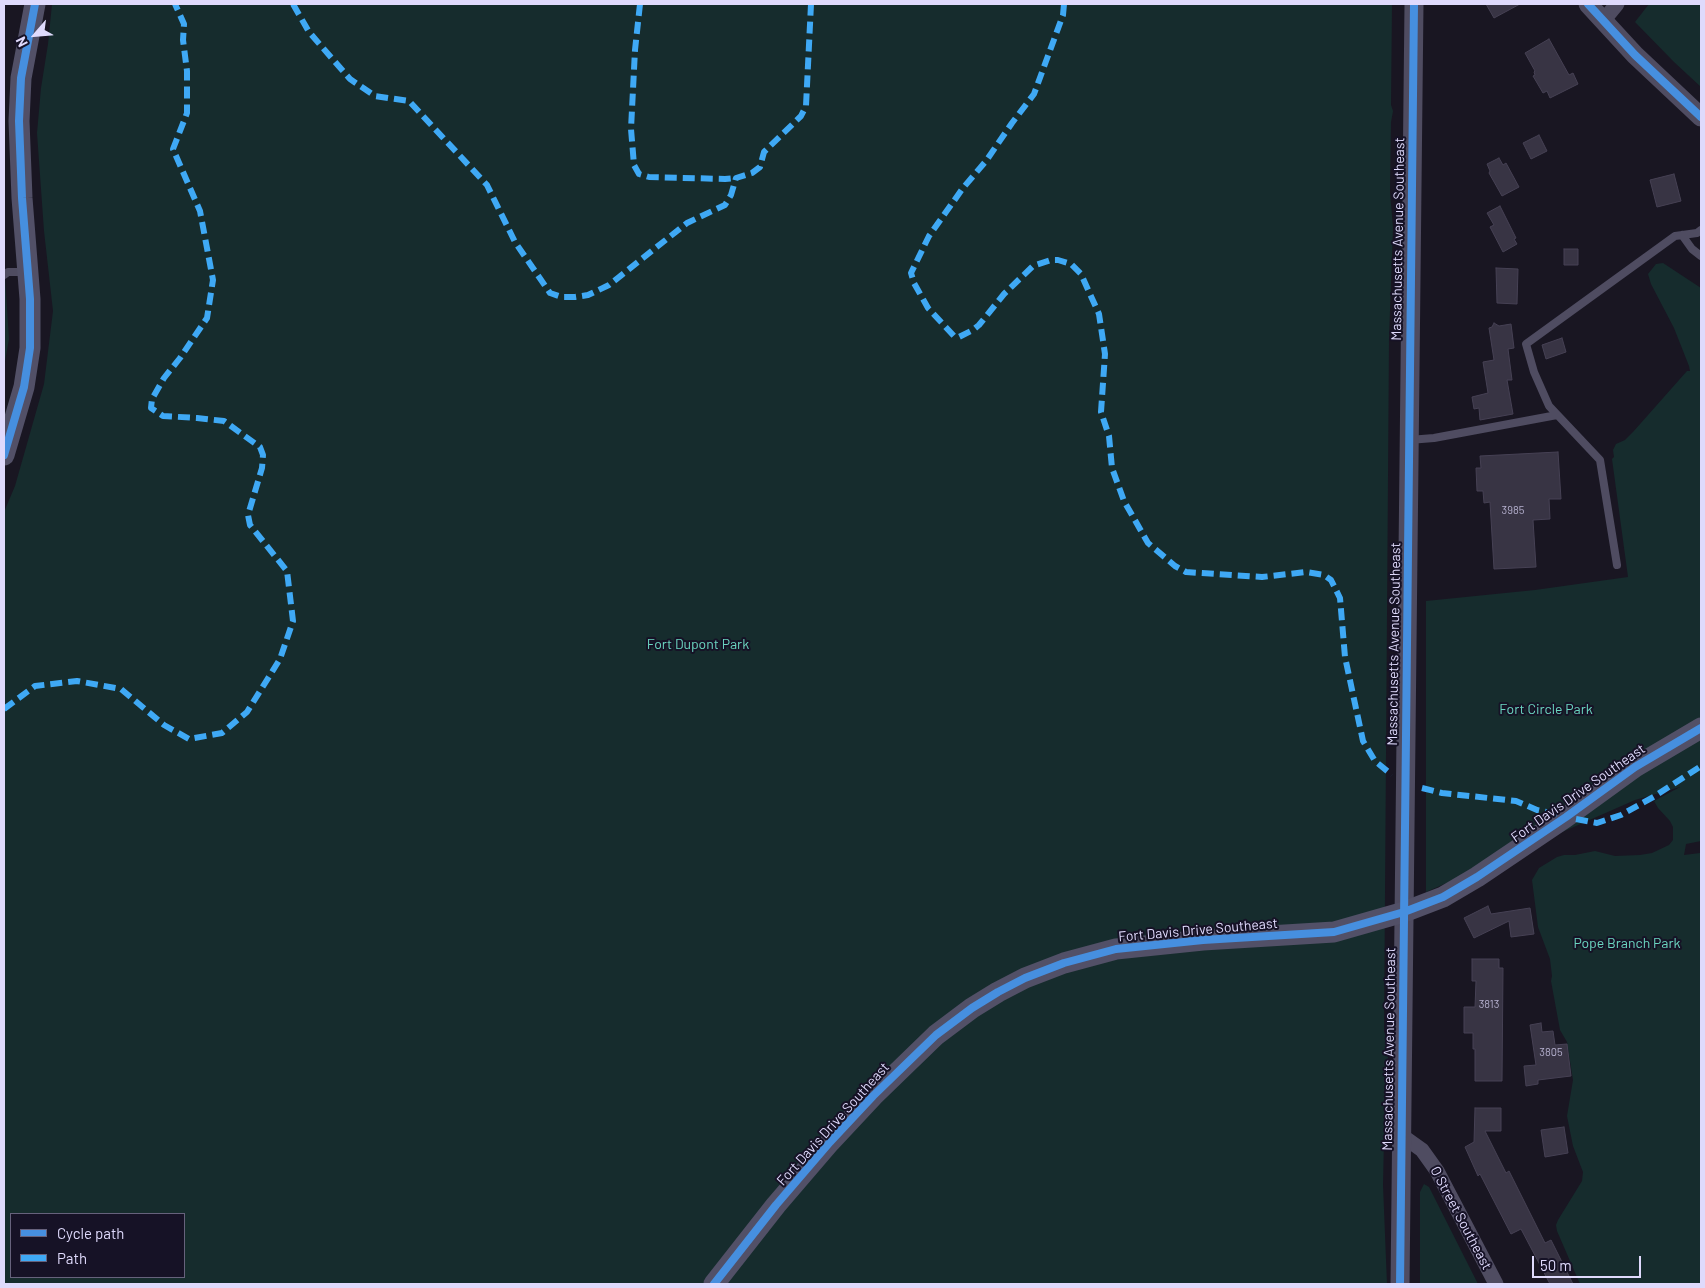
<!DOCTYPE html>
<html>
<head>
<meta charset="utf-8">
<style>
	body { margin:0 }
	#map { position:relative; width:1705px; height:1288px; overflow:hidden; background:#191622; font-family:Barlow,sans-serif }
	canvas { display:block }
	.frame { position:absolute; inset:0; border:5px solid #dfdafc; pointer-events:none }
	.legend { position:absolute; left:10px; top:1213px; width:175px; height:65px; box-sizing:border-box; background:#161226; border:1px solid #66627c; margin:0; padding:6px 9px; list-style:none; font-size:15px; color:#dfdafc }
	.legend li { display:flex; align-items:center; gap:10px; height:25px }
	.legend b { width:25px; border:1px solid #66627c }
	.north { position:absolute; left:10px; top:10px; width:50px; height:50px; -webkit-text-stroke:4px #161226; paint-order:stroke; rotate:243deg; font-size:14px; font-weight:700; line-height:20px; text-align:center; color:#dfdafc }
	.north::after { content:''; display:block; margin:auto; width:18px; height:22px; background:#dfdafc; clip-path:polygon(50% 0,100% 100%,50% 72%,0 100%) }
	.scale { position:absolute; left:1532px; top:1256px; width:109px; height:22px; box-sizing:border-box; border:2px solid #dfdafc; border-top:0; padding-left:6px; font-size:15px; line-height:18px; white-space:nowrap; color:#dfdafc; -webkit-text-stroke:4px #161226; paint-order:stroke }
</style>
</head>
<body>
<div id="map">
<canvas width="1705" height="1288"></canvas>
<div class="frame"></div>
<ul class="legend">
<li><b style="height:6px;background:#468fdf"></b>Cycle path</li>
<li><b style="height:6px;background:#3fa9f5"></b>Path</li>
</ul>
<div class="north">N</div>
<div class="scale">50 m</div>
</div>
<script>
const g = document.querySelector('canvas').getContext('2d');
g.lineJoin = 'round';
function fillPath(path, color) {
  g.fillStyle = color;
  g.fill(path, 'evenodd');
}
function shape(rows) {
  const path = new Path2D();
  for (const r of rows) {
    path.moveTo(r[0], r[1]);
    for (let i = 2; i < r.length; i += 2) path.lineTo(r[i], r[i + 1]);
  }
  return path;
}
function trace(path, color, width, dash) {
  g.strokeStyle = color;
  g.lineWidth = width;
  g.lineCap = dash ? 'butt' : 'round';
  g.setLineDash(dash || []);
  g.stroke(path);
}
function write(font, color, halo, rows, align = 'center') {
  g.font = font + ' Barlow,sans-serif';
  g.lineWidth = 4;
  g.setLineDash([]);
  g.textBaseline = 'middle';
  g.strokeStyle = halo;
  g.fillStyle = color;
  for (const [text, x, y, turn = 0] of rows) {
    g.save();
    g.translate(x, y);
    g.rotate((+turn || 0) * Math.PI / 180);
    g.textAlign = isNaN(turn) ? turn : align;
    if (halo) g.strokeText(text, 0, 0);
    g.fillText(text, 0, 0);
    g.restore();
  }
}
fillPath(shape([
	[52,4,1392,4,1391,105,1393,111,1391,122,1390,192,1393,228,1389,338,1384,1031,1387,1041,1388,1056,1385,1093,1383,1185,1387,1284,4,1284,4,512,15,486,44,384,53,311,44,231,37,133,41,88,48,44],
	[11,1214,184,1214,184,1277,11,1277],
	[1649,4,1701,4,1701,87,1674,62,1635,22],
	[4,262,9,339,4,367],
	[1663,263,1701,288,1701,841,1686,844,1684,855,1700,853,1701,862,1701,1284,1580,1284,1557,1231,1556,1225,1558,1220,1582,1181,1583,1172,1573,1146,1567,1116,1573,1080,1567,1042,1560,1030,1551,981,1552,976,1550,959,1538,927,1532,880,1539,868,1557,857,1564,855,1575,855,1595,851,1615,856,1640,855,1652,853,1669,845,1673,840,1673,827,1670,821,1658,808,1654,801,1680,787,1635,800,1426,892,1426,601,1535,590,1628,577,1612,459,1614,457,1613,450,1616,444,1625,440,1633,432,1687,371,1690,371,1689,366,1674,328,1651,284,1648,274,1656,264],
	[1424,1184,1429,1187,1478,1284,1420,1284,1420,1192]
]), '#162c2d');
const building = shape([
	[1486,4,1520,4,1494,18,1486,4],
	[1549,39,1569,75,1573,73,1578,84,1550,98,1547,91,1543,93,1533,76,1535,75,1534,72,1535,71,1525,53,1549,39],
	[1539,135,1547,151,1531,159,1523,143,1539,135],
	[1499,158,1503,165,1506,163,1519,187,1502,196,1489,173,1490,171,1487,164,1499,158],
	[1674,174,1681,201,1657,207,1650,180,1674,174],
	[1500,206,1516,238,1514,239,1517,244,1503,252,1490,227,1494,225,1487,213,1500,206],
	[1564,249,1578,249,1578,265,1564,265,1564,249],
	[1496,268,1518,269,1517,304,1497,303,1496,268],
	[1494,323,1499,326,1511,324,1514,348,1508,349,1512,380,1507,380,1513,414,1480,420,1479,408,1474,409,1472,397,1488,393,1483,362,1494,360,1489,328,1492,327,1494,323],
	[1562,338,1566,352,1546,359,1542,345,1562,338],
	[1558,452,1561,499,1549,499,1550,519,1533,520,1536,567,1494,569,1490,502,1484,503,1483,491,1477,491,1476,468,1481,468,1480,456,1558,452],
	[1488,906,1491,914,1530,908,1534,934,1511,937,1509,921,1474,938,1464,918,1488,906],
	[1472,959,1499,959,1499,968,1503,968,1502,1081,1475,1081,1475,1049,1473,1049,1473,1033,1464,1033,1464,1007,1475,1007,1476,981,1472,981,1472,959],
	[1541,1023,1542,1032,1553,1031,1555,1045,1567,1044,1571,1076,1538,1080,1538,1084,1526,1086,1524,1066,1536,1065,1530,1025,1541,1023],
	[1475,1108,1501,1108,1501,1131,1485,1131,1506,1173,1509,1171,1545,1243,1551,1240,1573,1284,1550,1284,1521,1229,1511,1234,1480,1174,1478,1176,1465,1147,1474,1142,1475,1108],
	[1564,1127,1568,1153,1545,1157,1541,1130,1564,1127]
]);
fillPath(building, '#383444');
trace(building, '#464154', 1);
trace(shape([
	[1682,235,1692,249,1701,256],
	[4,275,8,272,27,272],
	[1409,440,1434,438,1557,415],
	[1617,565,1600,460,1549,406,1534,372,1526,344,1675,236,1697,233,1701,230]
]), '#4f4c61', 8);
trace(shape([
	[1603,21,1617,4],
	[1401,1135,1422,1150,1437,1171,1496,1284]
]), '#4f4c61', 15);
trace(shape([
	[1588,4,1635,55,1701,117],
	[1400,1284,1414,4]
]), '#4f4c61', 19);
trace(shape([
	[4,455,24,387,30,348,30,299,22,198,19,121,21,78,35,4],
	[714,1284,776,1205,830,1142,873,1096,936,1035,972,1008,998,992,1025,978,1064,963,1116,949,1203,940,1334,932,1404,912,1443,897,1477,877,1566,817,1635,767,1701,728]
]), '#525067', 21);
trace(shape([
	[293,4,309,32,350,79,375,96,409,101,487,185,515,242,550,293,562,297,575,297,588,295,609,285,687,223,725,205,731,195,736,178,752,173,760,167,764,152,801,116,806,106,811,4],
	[640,4,635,50,631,129,634,165,639,174,649,177,725,179,736,178],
	[1064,4,1063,15,1034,94,1012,123,986,161,963,188,929,236,911,273,914,283,928,308,954,336,959,337,973,330,979,325,1004,294,1033,266,1051,260,1058,260,1071,264,1081,274,1099,314,1105,354,1101,412,1109,436,1112,468,1124,501,1148,543,1175,566,1186,572,1262,577,1306,572,1324,575,1331,580,1340,598,1345,657,1363,741,1375,761,1392,775],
	[4,709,35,686,77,681,121,689,164,725,189,739,222,733,247,712,280,659,293,621,287,571,250,525,248,515,262,468,263,455,260,447,224,421,197,418,163,416,151,408,152,399,164,378,180,358,207,318,213,280,200,211,173,149,187,113,187,71,183,40,184,24,175,4],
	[1422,788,1442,793,1516,801,1537,810,1557,814],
	[1576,819,1597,823,1621,815,1655,796,1701,766]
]), '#3fa9f5', 6, [12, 6]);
trace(shape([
	[1588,4,1635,55,1701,117],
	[4,455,24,387,30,348,30,299,22,198,19,121,21,78,35,4],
	[714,1284,776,1205,830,1142,873,1096,936,1035,972,1008,998,992,1025,978,1064,963,1116,949,1203,940,1334,932,1404,912,1443,897,1477,877,1566,817,1635,767,1701,728],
	[1400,1284,1414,4]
]), '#468fdf', 8);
write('11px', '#b5b0ce', null, [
	["3985",1513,510],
	["3813",1489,1004],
	["3805",1551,1052]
]);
write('14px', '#dfdafc', '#161226', [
	["Massachusetts Avenue Southeast",1398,239,-89],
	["Massachusetts Avenue Southeast",1394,644,-89],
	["Fort Davis Drive Southeast",1578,793,-35],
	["Fort Davis Drive Southeast",1198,930,-5],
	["Massachusetts Avenue Southeast",1389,1049,-89],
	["Fort Davis Drive Southeast",833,1124,-48],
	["O Street Southeast",1461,1218,62]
]);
write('14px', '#6bd6c1', '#161226', [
	["Fort Dupont Park",698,644],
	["Fort Circle Park",1546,709],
	["Pope Branch Park",1627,943]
]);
</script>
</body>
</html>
